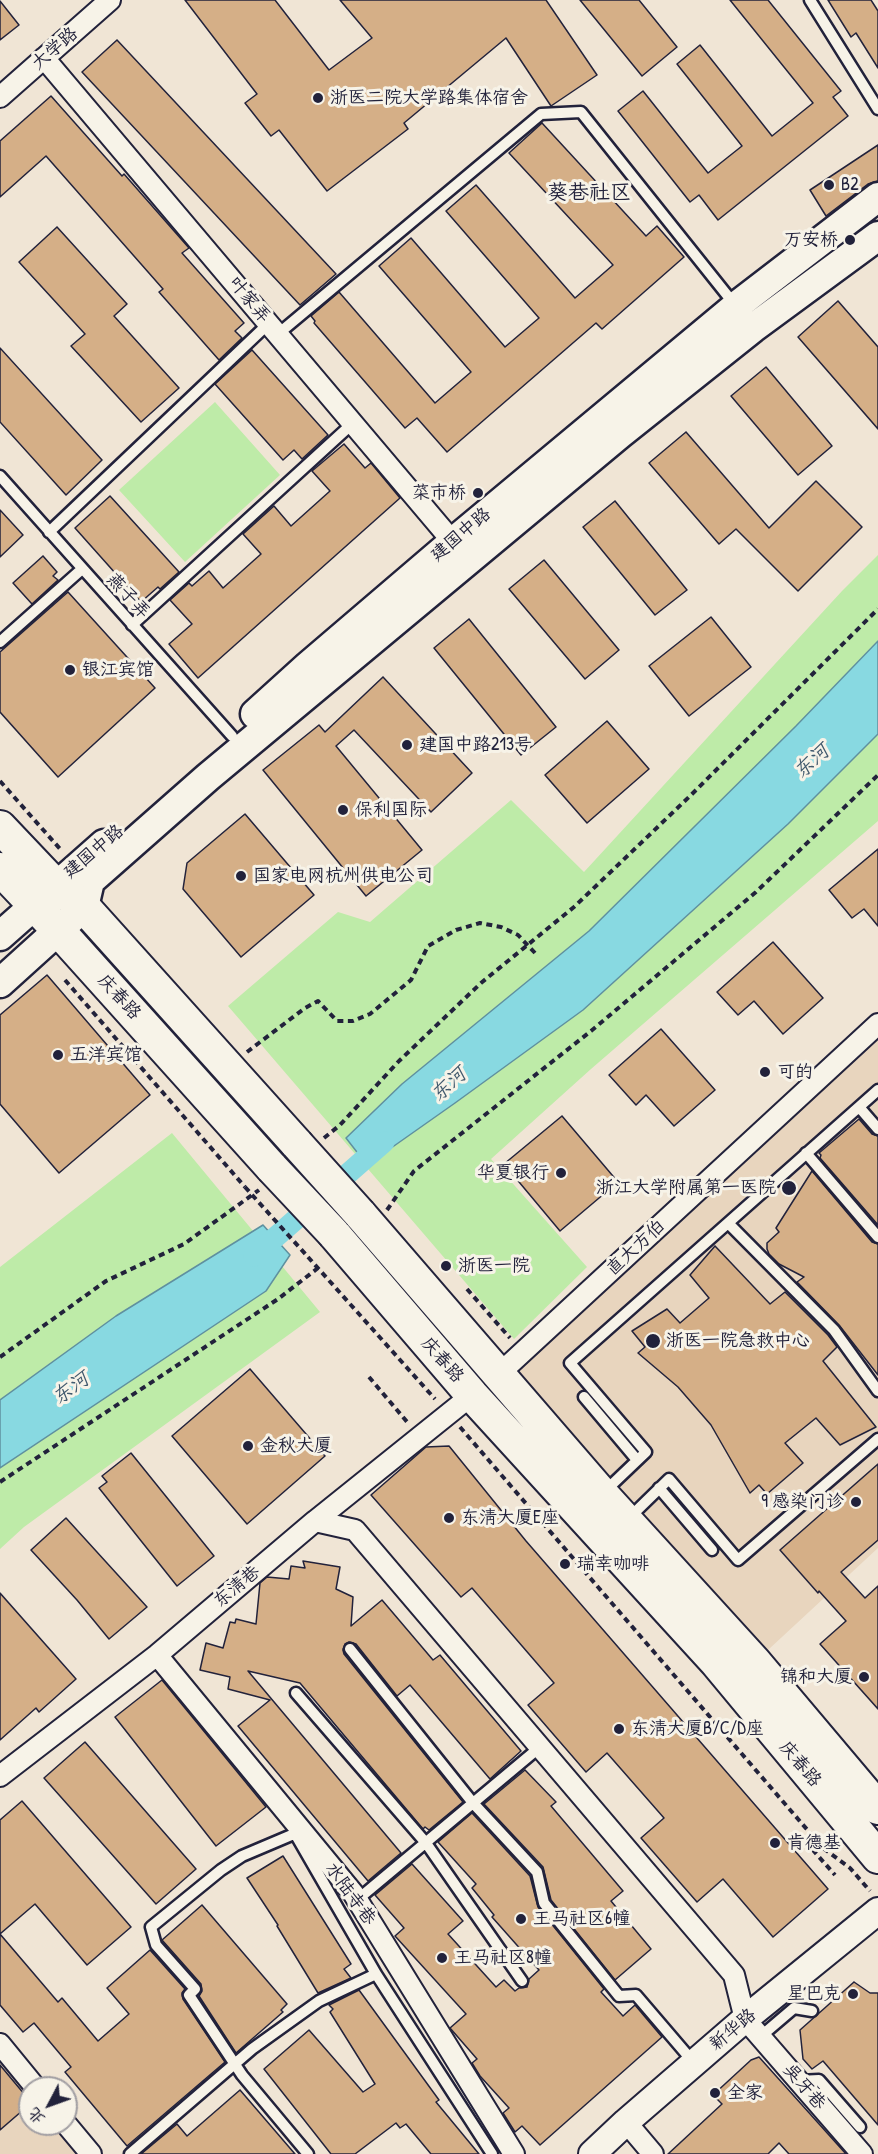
<!DOCTYPE html>
<html>
<head>
<meta charset="utf-8">
<style>
	body { margin:0 }
	#map { position:relative; width:878px; height:2154px; overflow:hidden; background:#f0e5d5; font-family:"Patrick Hand","LXGW WenKai TC",sans-serif }
	canvas { display:block }
	.north { position:absolute; left:18px; top:2076px; width:60px; height:60px; box-sizing:border-box; background:#f7f3e8; border:2px solid #a29fa3; border-radius:50%; rotate:229deg; font-size:16px; font-weight:700; line-height:24px; text-align:center; color:#22223b }
	.north::after { content:''; display:block; margin:auto; width:21px; height:27px; background:#22223b; clip-path:polygon(50% 0,100% 100%,50% 72%,0 100%) }
</style>
</head>
<body>
<div id="map">
<canvas width="878" height="2154"></canvas>
<div class="north">北</div>
</div>
<script>
const g = document.querySelector('canvas').getContext('2d');
g.lineJoin = 'round';
function fillPath(path, color) {
  g.fillStyle = color;
  g.fill(path, 'evenodd');
}
function shape(rows) {
  const path = new Path2D();
  for (const r of rows) {
    path.moveTo(r[0], r[1]);
    for (let i = 2; i < r.length; i += 2) path.lineTo(r[i], r[i + 1]);
  }
  return path;
}
function trace(path, color, width, dash) {
  g.strokeStyle = color;
  g.lineWidth = width;
  g.lineCap = dash ? 'butt' : 'round';
  g.setLineDash(dash || []);
  g.stroke(path);
}
function write(font, color, halo, rows, align = 'center') {
  g.font = font + ' "Patrick Hand","LXGW WenKai TC",sans-serif';
  g.lineWidth = 6;
  g.setLineDash([]);
  g.textBaseline = 'middle';
  g.strokeStyle = halo;
  g.fillStyle = color;
  for (const [text, x, y, turn = 0] of rows) {
    g.save();
    g.translate(x, y);
    g.rotate((+turn || 0) * Math.PI / 180);
    g.textAlign = isNaN(turn) ? turn : align;
    if (halo) g.strokeText(text, 0, 0);
    g.fillText(text, 0, 0);
    g.restore();
  }
}
fillPath(shape([
	[878,1024,878,1548,755,1662,499,1374],
	[0,2044,30,2088,30,2124,66,2124,91,2154,0,2154]
]), '#e8d5be');
fillPath(shape([
	[215,402,280,475,185,562,119,490],
	[878,555,878,821,591,1069,491,1159,587,1267,514,1339,228,1006,338,912,370,922,511,800,584,872,842,591],
	[172,1133,320,1312,24,1527,0,1549,0,1267]
]), '#beeba8');
const water = shape([
	[878,641,878,734,788,824,583,1010,455,1103,367,1165,346,1138,402,1084,589,931,796,726,878,641],
	[263,1225,290,1255,266,1291,0,1468,0,1400,116,1316,263,1225]
]);
fillPath(water, '#88d9e1');
trace(water, '#5f909f', 1.5);
trace(shape([
	[254,1256,384,1142]
]), '#88d9e1', 21);
const building = shape([
	[185,0,275,0,329,70,372,38,340,0,546,0,597,75,551,106,506,38,404,123,408,129,327,191,279,130,271,136,245,103,257,94,185,0],
	[580,0,639,0,677,47,642,76,580,0],
	[730,0,768,0,841,91,833,97,848,116,718,220,699,195,690,202,618,111,643,91,708,173,742,146,677,64,700,45,772,136,813,103,730,0],
	[828,0,871,0,878,11,878,68,856,33,851,37,828,0],
	[0,1,19,25,0,40,0,1],
	[117,40,336,274,300,305,82,72,117,40],
	[51,96,122,176,124,174,189,248,182,253,244,323,235,331,242,338,219,360,159,292,163,289,46,156,0,197,0,141,51,96],
	[542,123,646,236,657,226,684,257,602,329,596,323,447,452,417,418,405,428,314,323,315,321,311,316,339,292,435,403,471,372,379,266,411,238,505,347,539,318,446,211,476,185,575,298,613,265,509,153,542,123],
	[878,145,878,181,868,184,826,216,810,190,878,145],
	[57,227,127,304,114,316,179,388,141,422,71,346,85,334,19,262,57,227],
	[838,301,878,347,878,429,798,337,838,301],
	[0,348,102,460,66,495,0,422,0,348],
	[252,350,328,435,302,459,294,450,283,460,215,384,252,350],
	[766,367,832,446,798,475,731,396,766,367],
	[686,432,769,528,816,481,862,527,798,591,736,529,719,544,649,463,686,432],
	[344,444,365,468,371,463,400,498,198,678,169,644,192,624,170,600,189,583,192,586,209,571,223,588,261,554,243,534,274,506,291,526,330,491,312,471,344,444],
	[110,496,179,572,160,589,158,587,141,602,75,528,110,496],
	[615,501,687,590,655,615,583,527,615,501],
	[0,510,23,535,0,557,0,510],
	[43,556,57,572,53,576,58,580,32,604,13,583,43,556],
	[544,560,619,650,585,679,509,589,544,560],
	[68,592,155,688,58,777,0,712,0,652,68,592],
	[711,617,751,667,689,716,649,666,711,617],
	[469,619,556,727,521,755,434,648,469,619],
	[383,677,472,773,431,812,354,730,336,746,422,850,366,896,263,770,319,725,325,732,383,677],
	[607,721,649,769,587,823,545,775,607,721],
	[245,814,314,895,241,957,183,889,187,863,245,814],
	[878,849,878,926,864,909,852,918,829,890,878,849],
	[773,942,823,998,783,1034,754,1001,738,1015,717,992,773,942],
	[47,975,150,1095,59,1173,0,1104,0,1015,47,975],
	[661,1029,715,1090,674,1126,646,1095,636,1105,609,1075,661,1029],
	[562,1116,618,1182,560,1231,504,1164,562,1116],
	[859,1119,872,1134,878,1136,878,1225,820,1158,821,1155,819,1153,859,1119],
	[812,1171,872,1242,878,1244,878,1375,839,1325,797,1282,804,1277,779,1264,769,1254,767,1249,767,1243,779,1232,776,1228,812,1171],
	[715,1246,770,1304,785,1292,828,1335,837,1347,823,1361,876,1427,840,1445,816,1418,785,1443,803,1463,767,1494,759,1485,750,1493,711,1425,678,1387,638,1353,645,1347,632,1331,667,1309,680,1323,709,1298,690,1275,715,1246],
	[250,1369,325,1456,247,1524,172,1436,250,1369],
	[449,1446,526,1541,828,1889,773,1937,723,1879,697,1902,641,1838,664,1818,607,1753,586,1772,528,1705,554,1683,472,1588,461,1597,371,1495,426,1447,449,1446],
	[131,1453,214,1556,177,1586,99,1488,107,1482,102,1476,131,1453],
	[878,1464,878,1540,841,1572,865,1598,878,1586,878,1709,820,1644,846,1621,819,1591,818,1593,780,1550,878,1464],
	[66,1518,147,1607,109,1639,77,1600,31,1550,66,1518],
	[303,1561,340,1567,336,1589,353,1597,351,1626,382,1600,433,1660,440,1655,521,1751,490,1779,410,1685,397,1696,356,1644,349,1642,345,1644,343,1650,344,1654,463,1802,429,1830,425,1827,423,1829,300,1683,248,1671,401,1853,368,1881,238,1726,270,1700,228,1689,230,1677,200,1670,206,1643,223,1648,230,1622,235,1623,236,1619,256,1624,260,1583,267,1577,289,1579,291,1566,305,1568,303,1561],
	[0,1593,76,1679,39,1712,36,1708,0,1740,0,1593],
	[162,1680,266,1807,216,1846,115,1717,162,1680],
	[85,1742,196,1869,156,1904,44,1778,85,1742],
	[525,1770,556,1802,551,1806,623,1891,611,1901,651,1949,615,1980,551,1900,543,1867,484,1804,525,1770],
	[22,1801,131,1927,87,1965,35,1904,0,1934,58,2002,62,1998,98,2041,129,2014,107,1988,150,1950,185,1989,182,1993,183,1999,225,2062,127,2146,65,2072,71,2067,34,2023,23,2032,0,2005,0,1820,22,1801],
	[472,1813,530,1876,538,1907,604,1989,601,1992,623,2016,635,2005,662,2037,540,2145,522,2126,515,2132,503,2113,509,2108,480,2076,472,2063,477,2059,450,2028,466,2014,395,1936,404,1928,375,1895,412,1864,463,1921,448,1934,496,1987,504,1980,515,1991,519,1988,527,1987,529,1979,539,1970,492,1917,494,1915,472,1888,476,1884,438,1842,472,1813],
	[283,1856,351,1964,344,1969,351,1978,318,1993,277,1926,278,1925,247,1878,283,1856],
	[202,1905,287,2004,281,2010,283,2012,236,2053,199,1996,202,1991,201,1984,162,1940,202,1905],
	[854,1982,870,1993,878,1993,878,2125,823,2061,812,2069,803,2059,800,2030,854,1982],
	[359,1990,439,2100,436,2102,479,2154,431,2154,406,2124,400,2128,396,2123,355,2154,331,2154,264,2069,309,2030,363,2092,375,2084,330,2012,333,2009,329,2005,359,1990],
	[759,2057,846,2154,789,2154,779,2143,768,2154,668,2154,722,2104,713,2095,751,2060,759,2057],
	[0,2065,30,2101,30,2104,0,2130,0,2065],
	[240,2090,295,2154,141,2154,177,2124,187,2136,240,2090]
]);
fillPath(building, '#d5af87');
trace(building, '#22223b', 1.5);
const service = shape([
	[810,0,878,109],
	[278,334,541,114,581,112,735,305],
	[0,476,232,736],
	[49,532,269,323],
	[132,625,353,423],
	[0,642,82,569],
	[859,1107,878,1129],
	[806,1153,878,1237],
	[728,1223,834,1330,878,1391],
	[584,1397,637,1460],
	[659,1488,712,1550],
	[603,1493,646,1452,570,1363,878,1090],
	[629,1518,669,1479,738,1560,878,1439],
	[350,1649,473,1803,537,1872,544,1903,619,1996,636,1995,695,2064],
	[296,1693,426,1843,522,1981],
	[301,1831,242,1856,221,1870,151,1927,156,1945,195,1989,189,1995,242,2075,308,2154],
	[297,1837,376,1974],
	[357,1900,540,1747],
	[760,2037,794,2008,812,2011],
	[799,2081,819,2080,860,2127],
	[130,2154,252,2049,319,2001,376,1974,492,2154]
]);
const minor = shape([
	[44,58,453,542],
	[0,97,110,0],
	[499,1374,878,1024],
	[315,1521,355,1530,734,1975,745,2019,862,2154],
	[157,1655,353,1893,514,2154],
	[0,1776,157,1655,315,1521,472,1395],
	[0,2044,36,2088],
	[626,2122,653,2154],
	[66,2124,91,2154]
]);
const tertiary = shape([
	[592,2154,626,2122,745,2019,878,1911]
]);
const secondary = shape([
	[255,714,308,666,453,542,740,303,878,197],
	[0,936,104,844],
	[0,983,84,907,90,881,208,777,620,434,753,328,878,236]
]);
const primary = shape([
	[0,827,55,885,84,907,297,1144],
	[0,869,58,930,272,1168],
	[360,1214,602,1494,755,1662,878,1808],
	[334,1234,472,1395,716,1662,878,1857]
]);
trace(service, '#22223b', 15);
trace(minor, '#22223b', 24);
trace(tertiary, '#22223b', 30);
trace(secondary, '#22223b', 33);
trace(primary, '#22223b', 36);
trace(shape([
	[0,781,61,850],
	[65,980,245,1187],
	[247,1052,305,1008,318,1001,337,1021,353,1021,370,1014,411,980,428,946,456,930,480,923,501,927,518,935,535,953],
	[324,1138,340,1125,399,1061,481,983,574,907,689,797,878,609],
	[387,1210,414,1171,591,1031,756,892,878,775],
	[308,1257,435,1399],
	[467,1289,510,1338],
	[0,1357,106,1281,184,1244,259,1190],
	[369,1377,408,1423],
	[460,1427,823,1848,850,1868,870,1891],
	[0,1482,278,1299,318,1268],
	[819,1842,812,1849,835,1875]
]), '#22223b', 4, [6, 4.5]);
trace(service, '#f7f3e8', 10);
trace(minor, '#f7f3e8', 20);
trace(tertiary, '#f7f3e8', 26);
trace(secondary, '#f7f3e8', 28);
trace(primary, '#f7f3e8', 32);
const primaryBridge = shape([
	[297,1144,360,1214],
	[272,1168,334,1234]
]);
trace(primaryBridge, '#22223b', 36, []);
trace(shape([
	[245,1187,308,1257]
]), '#22223b', 4, [6, 4.5]);
trace(primaryBridge, '#f7f3e8', 32);
for (const [x, y, r, color] of [
	[318,98,6,"#22223b"],
	[829,185,6,"#22223b"],
	[850,240,6,"#22223b"],
	[478,493,6,"#22223b"],
	[70,670,6,"#22223b"],
	[407,745,6,"#22223b"],
	[343,810,6,"#22223b"],
	[241,876,6,"#22223b"],
	[58,1055,6,"#22223b"],
	[765,1072,6,"#22223b"],
	[561,1173,6,"#22223b"],
	[789,1188,8,"#22223b"],
	[446,1266,6,"#22223b"],
	[653,1341,8,"#22223b"],
	[248,1446,6,"#22223b"],
	[856,1502,6,"#22223b"],
	[449,1518,6,"#22223b"],
	[565,1564,6,"#22223b"],
	[864,1677,6,"#22223b"],
	[619,1729,6,"#22223b"],
	[775,1843,6,"#22223b"],
	[521,1919,6,"#22223b"],
	[442,1958,6,"#22223b"],
	[853,1994,6,"#22223b"],
	[715,2093,6,"#22223b"]
]) {
  const dot = new Path2D();
  dot.arc(x, y, r, 0, 2 * Math.PI);
  g.fillStyle = color;
  g.fill(dot);
  trace(dot, '#f7f3e8', 2);
}
write('18px', '#22223b', '#f7f3e8', [
	["大学路",55,49,-41],
	["叶家弄",249,300,50],
	["建国中路",461,535,-40],
	["燕子弄",128,596,48],
	["建国中路",94,852,-40],
	["庆春路",119,997,48],
	["直大方伯",636,1248,-43],
	["庆春路",442,1360,49],
	["东清巷",237,1587,-40],
	["庆春路",800,1764,50],
	["水陆寺巷",350,1894,54],
	["新华路",733,2030,-40],
	["吴牙巷",804,2087,49]
]);
write('18px', '#22223b', '#f7f3e8', [
	["浙医二院大学路集体宿舍",330,98],
	["B2",841,185],
	["万安桥",838,240,"right"],
	["菜市桥",466,493,"right"],
	["银江宾馆",82,670],
	["建国中路213号",419,745],
	["保利国际",355,810],
	["国家电网杭州供电公司",253,876],
	["五洋宾馆",70,1055],
	["可的",777,1072],
	["华夏银行",549,1173,"right"],
	["浙江大学附属第一医院",776,1188,"right"],
	["浙医一院",458,1266],
	["浙医一院急救中心",666,1341],
	["金秋大厦",260,1446],
	["9 感染门诊",844,1502,"right"],
	["东清大厦E座",461,1518],
	["瑞幸咖啡",577,1564],
	["锦和大厦",852,1677,"right"],
	["东清大厦B/C/D座",631,1729],
	["肯德基",787,1843],
	["王马社区6幢",533,1919],
	["王马社区8幢",454,1958],
	["星巴克",841,1994,"right"],
	["全家",727,2093]
], 'left');
write('italic 20px', '#41596d', '#f7f3e8', [
	["东河",812,762,-42],
	["东河",449,1085,-42],
	["东河",71,1389,-36]
]);
write('21px', '#22223b', '#f7f3e8', [
	["葵巷社区",589,193]
]);
</script>
</body>
</html>
